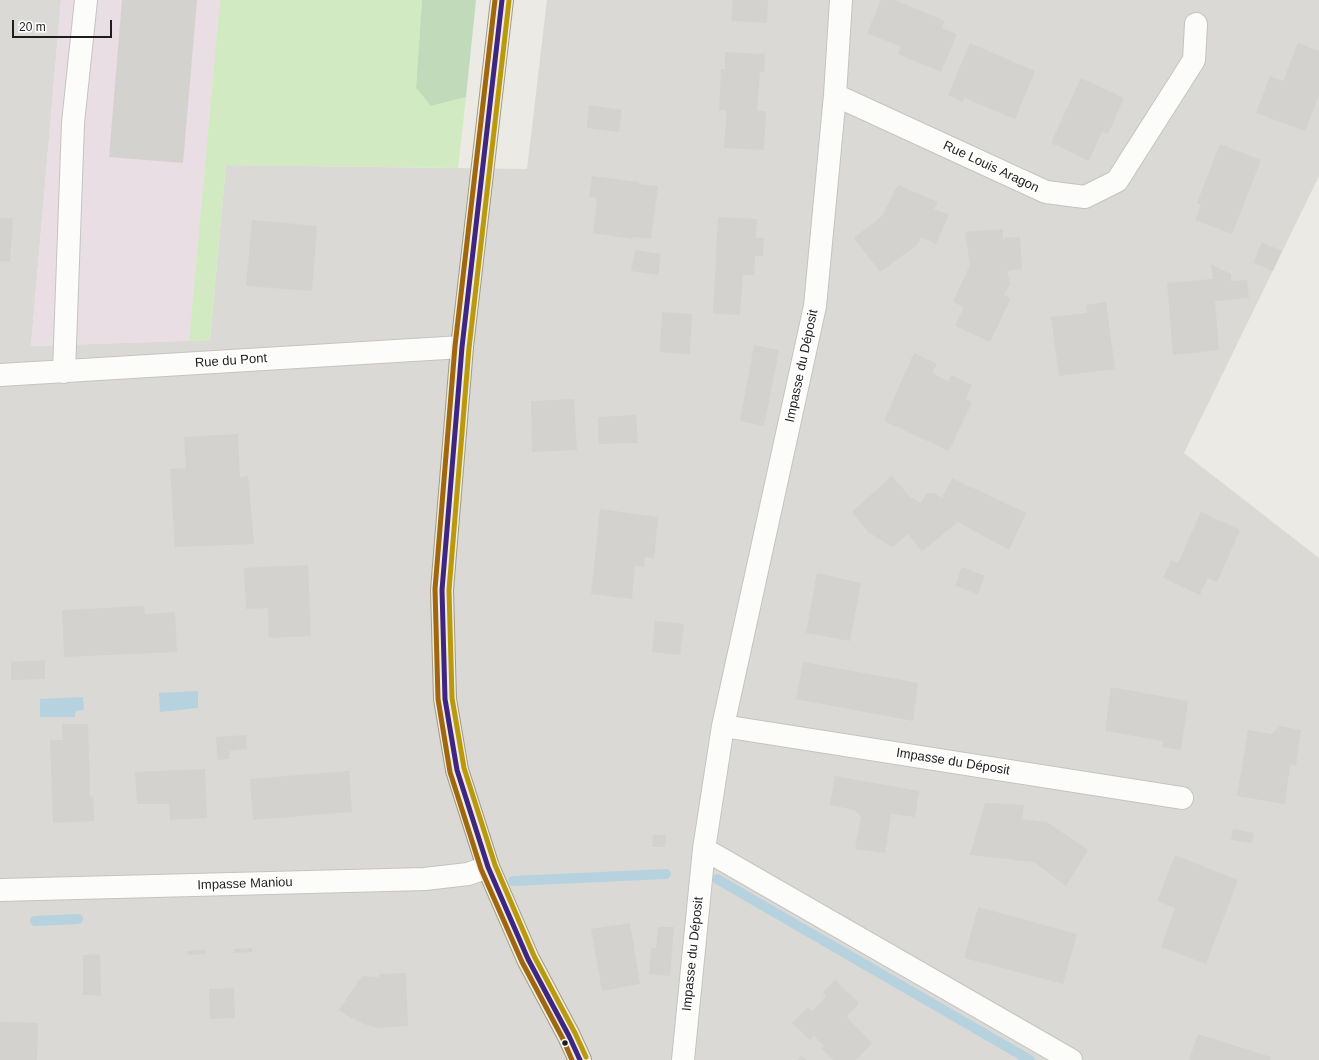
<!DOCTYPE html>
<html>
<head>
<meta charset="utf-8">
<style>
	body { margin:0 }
	#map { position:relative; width:1319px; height:1060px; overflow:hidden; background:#ebeae5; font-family:Arial,sans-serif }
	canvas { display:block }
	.scale { position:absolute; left:12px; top:20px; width:100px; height:18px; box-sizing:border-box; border:2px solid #1d1d1d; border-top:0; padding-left:5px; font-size:12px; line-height:14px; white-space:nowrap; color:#1d1d1d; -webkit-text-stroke:3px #fff; paint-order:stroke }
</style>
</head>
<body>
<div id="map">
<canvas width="1319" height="1060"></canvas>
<div class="scale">20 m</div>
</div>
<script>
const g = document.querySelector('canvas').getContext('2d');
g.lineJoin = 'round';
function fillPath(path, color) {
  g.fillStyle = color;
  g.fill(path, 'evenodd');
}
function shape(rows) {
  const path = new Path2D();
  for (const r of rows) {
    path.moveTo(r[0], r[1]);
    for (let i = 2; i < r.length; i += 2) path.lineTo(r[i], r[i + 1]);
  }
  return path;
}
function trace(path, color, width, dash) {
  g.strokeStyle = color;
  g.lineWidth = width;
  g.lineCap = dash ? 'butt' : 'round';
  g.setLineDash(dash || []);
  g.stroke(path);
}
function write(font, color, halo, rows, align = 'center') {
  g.font = font + ' Arial,sans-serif';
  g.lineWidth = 3.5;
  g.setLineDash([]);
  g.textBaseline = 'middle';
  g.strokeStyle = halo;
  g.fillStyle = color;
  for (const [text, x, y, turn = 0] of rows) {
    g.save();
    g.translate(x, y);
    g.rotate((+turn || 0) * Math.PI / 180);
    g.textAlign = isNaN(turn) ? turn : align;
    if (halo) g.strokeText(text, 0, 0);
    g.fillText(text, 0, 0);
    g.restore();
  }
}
fillPath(shape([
	[0,0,61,0,31,346,210,340,226,165,527,169,547,0,1319,0,1319,176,1184,453,1319,558,1319,1060,0,1060]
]), '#dad9d6');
fillPath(shape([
	[61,0,220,0,189,341,31,346]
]), '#e9dee3');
fillPath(shape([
	[220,0,422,0,416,88,431,106,466,97,458,168,226,165,210,340,189,341]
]), '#d2eac2');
fillPath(shape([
	[422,0,476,0,466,97,431,106,416,88]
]), '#c1dbba');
fillPath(shape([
	[198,691,198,708,160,712,159,693],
	[83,697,84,710,76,711,75,717,40,717,40,699]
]), '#b7d2df');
trace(shape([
	[717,879,1030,1060],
	[513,881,666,874],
	[35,921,78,919]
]), '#b7d2df', 10);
fillPath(shape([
	[122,0,197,0,183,163,109,157],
	[733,0,768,0,767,23,731,21],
	[881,0,895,0,945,21,942,28,957,34,941,72,898,54,901,47,867,33],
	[970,43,1035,71,1015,119,964,98,963,102,948,95],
	[1298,43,1319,51,1319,95,1305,131,1256,113,1270,76,1283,81],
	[725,52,765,54,764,72,760,72,757,111,766,111,764,150,724,148,727,110,719,110,721,69,725,69],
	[1081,78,1124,98,1108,134,1102,131,1089,161,1051,143],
	[589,105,622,110,619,132,587,128],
	[1220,144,1261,160,1232,234,1195,220,1201,205,1197,203],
	[592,176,639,182,639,184,658,186,651,239,632,237,632,239,593,233,597,198,589,197],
	[898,185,938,202,934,209,949,215,936,244,921,237,917,245,880,272,854,238,882,216],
	[718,217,757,219,756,238,764,238,763,256,755,256,754,275,743,275,740,315,713,314],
	[0,218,13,218,10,262,0,261],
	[252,220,317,226,312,291,246,286],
	[1003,229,1003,238,1020,237,1022,269,1007,271,1010,284,1004,295,1011,298,990,342,955,326,964,307,953,302,970,265,965,232],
	[1262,242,1282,251,1273,271,1253,263],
	[635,250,661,254,658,275,631,271],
	[1211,264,1231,274,1231,281,1247,280,1249,298,1215,301,1219,350,1173,355,1167,283,1213,279],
	[1106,302,1115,369,1059,376,1051,317,1087,313,1086,305],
	[662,312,692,314,690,354,660,352],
	[754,345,779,350,764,426,740,421],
	[914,353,937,364,932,373,948,381,952,375,972,385,966,399,972,402,949,451,884,421],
	[574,399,577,450,532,452,531,401],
	[636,415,638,443,599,444,598,417],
	[238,434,240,477,248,476,254,544,175,547,170,469,186,468,184,437],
	[892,476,910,497,921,503,927,493,934,493,942,498,952,478,1026,513,1009,550,958,522,922,551,908,534,892,547,868,532,852,512],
	[600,509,658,517,654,559,645,557,644,567,635,566,632,599,591,594],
	[1201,512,1240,530,1217,582,1208,578,1200,595,1163,578,1171,560,1178,563],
	[308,565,311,636,269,638,268,608,246,609,244,568],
	[962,567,985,576,978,594,955,586],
	[817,573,861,583,850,641,806,633],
	[144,606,145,614,175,612,177,652,64,657,62,610],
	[655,621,684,624,680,655,652,652],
	[45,660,45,679,11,680,11,662],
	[803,662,918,683,913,721,796,699],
	[1111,687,1188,701,1181,750,1163,747,1163,741,1105,731],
	[62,724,88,724,90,797,93,796,94,821,53,823,50,740,63,740],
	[1280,726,1301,730,1296,766,1290,765,1285,804,1237,796,1248,730,1272,734],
	[246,735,247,749,230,751,229,759,218,760,216,737],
	[205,769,207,818,170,820,169,804,137,804,135,772],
	[349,771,352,812,253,820,250,779],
	[835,776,919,791,915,817,891,814,885,853,855,849,861,817,855,810,830,805],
	[985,803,1024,805,1022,819,1047,822,1088,850,1066,886,1034,862,970,855],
	[1233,829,1254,833,1252,843,1231,840],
	[653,835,666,835,665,847,652,847],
	[1175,855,1238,880,1206,964,1161,947,1175,908,1157,901],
	[978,907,1077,934,1063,984,964,958],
	[630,923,640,984,602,991,591,929],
	[658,927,674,927,670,976,649,974,651,948,656,948],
	[252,948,252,952,234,953,234,949],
	[205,950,206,954,188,955,187,951],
	[100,954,101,996,83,995,83,955],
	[406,973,408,1026,378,1028,364,1024,353,1018,352,1019,339,1010,362,976,379,977,379,974],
	[835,980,859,1003,847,1017,872,1043,856,1060,833,1060,821,1048,824,1046,814,1036,810,1040,792,1023,808,1007,812,1011,826,997,823,993],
	[234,988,235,1018,210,1019,209,989],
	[0,1022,38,1023,37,1060,0,1060],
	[1198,1034,1271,1057,1270,1060,1189,1060],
	[801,1056,807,1060,798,1060]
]), '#d3d2ce');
const minor = shape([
	[835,95,1046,192,1085,197,1117,181,1194,60,1196,24],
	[64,372,73,123,86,0],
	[0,375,462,347],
	[723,726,1182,798],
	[704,849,1071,1060],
	[0,890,425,879,468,874,488,867],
	[683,1060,704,849,723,726,815,306,835,95,841,0]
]);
const major = shape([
	[502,0,462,347,442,590,445,699,457,770,488,867,528,959,569,1036,580,1060]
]);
trace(minor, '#c4c4c1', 24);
trace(major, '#a19b81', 24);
trace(minor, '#fcfcfb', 22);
trace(major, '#f0ede3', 22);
trace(shape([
	[502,0,462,347,442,590,445,699,457,770,488,867,528,959,569,1036,580,1060]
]), '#3f2682', 5);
trace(shape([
	[495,0,455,346,435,589,438,699,450,772,481,869,522,962,563,1039,572,1060]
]), '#a0670f', 5);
trace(shape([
	[509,1,469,348,449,590,452,698,464,768,495,865,534,956,575,1033,586,1057]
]), '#bb990c', 5);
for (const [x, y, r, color] of [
	[565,1043,3.5,"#1d1d1d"]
]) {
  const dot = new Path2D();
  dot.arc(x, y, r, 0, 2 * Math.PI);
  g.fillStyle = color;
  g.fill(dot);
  trace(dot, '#fff', 1.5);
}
write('13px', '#1d1d1d', '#fff', [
	["Rue Louis Aragon",991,167,25],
	["Rue du Pont",231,361,-4],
	["Impasse du Déposit",802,366,-78],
	["Impasse du Déposit",953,762,9],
	["Impasse Maniou",245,884,-2],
	["Impasse du Déposit",693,954,-84]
]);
</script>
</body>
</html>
